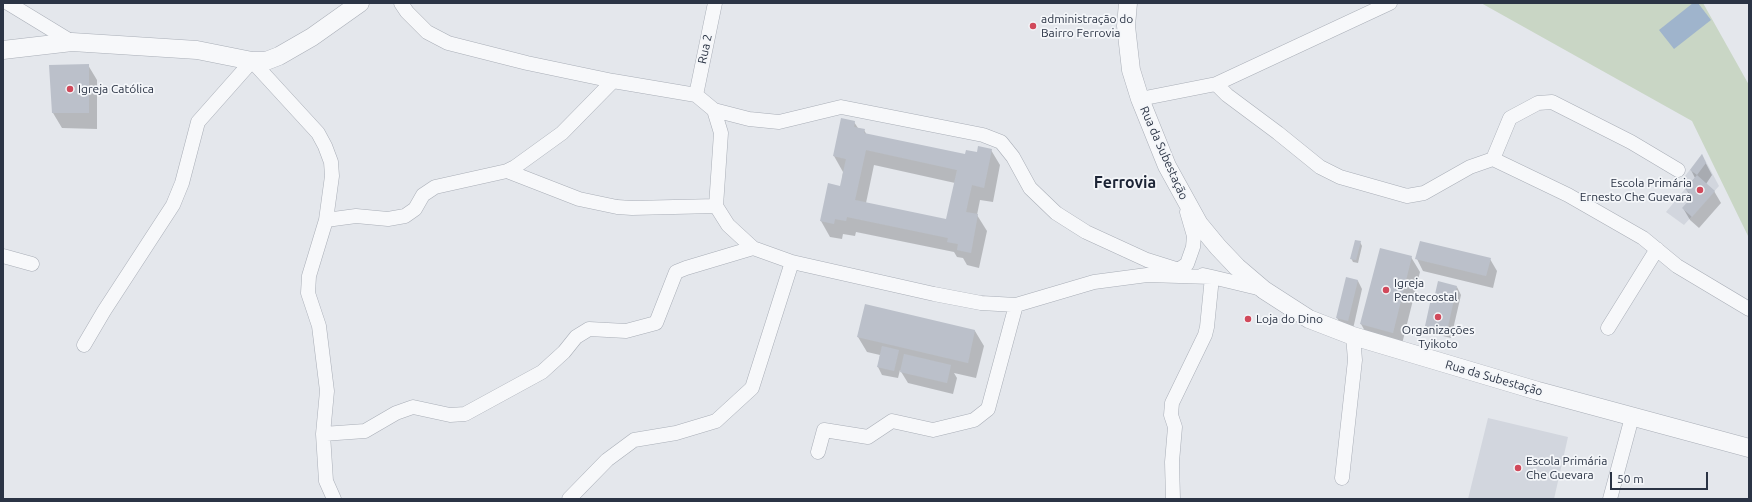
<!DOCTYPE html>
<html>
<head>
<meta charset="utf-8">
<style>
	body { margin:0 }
	#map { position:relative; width:1752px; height:502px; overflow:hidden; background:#e4e7ec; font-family:Ubuntu,sans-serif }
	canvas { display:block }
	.frame { position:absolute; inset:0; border:4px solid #2b3445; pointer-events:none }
	.scale { position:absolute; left:1610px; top:472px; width:98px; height:18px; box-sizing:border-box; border:2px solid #2b3445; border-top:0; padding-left:5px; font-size:12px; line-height:14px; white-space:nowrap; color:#2b3445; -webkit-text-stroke:3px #f4f6f9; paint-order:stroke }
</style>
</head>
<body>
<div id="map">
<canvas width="1752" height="502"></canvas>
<div class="frame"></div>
<div class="scale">50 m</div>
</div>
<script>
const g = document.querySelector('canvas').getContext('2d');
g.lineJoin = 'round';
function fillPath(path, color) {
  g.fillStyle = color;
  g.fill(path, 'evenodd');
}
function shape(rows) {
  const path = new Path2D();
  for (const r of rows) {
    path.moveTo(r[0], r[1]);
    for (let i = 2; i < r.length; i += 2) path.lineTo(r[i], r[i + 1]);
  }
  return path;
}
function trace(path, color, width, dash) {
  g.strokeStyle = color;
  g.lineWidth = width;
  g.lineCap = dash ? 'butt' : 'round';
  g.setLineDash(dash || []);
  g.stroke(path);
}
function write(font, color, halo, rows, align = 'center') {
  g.font = font + ' Ubuntu,sans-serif';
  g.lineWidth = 3.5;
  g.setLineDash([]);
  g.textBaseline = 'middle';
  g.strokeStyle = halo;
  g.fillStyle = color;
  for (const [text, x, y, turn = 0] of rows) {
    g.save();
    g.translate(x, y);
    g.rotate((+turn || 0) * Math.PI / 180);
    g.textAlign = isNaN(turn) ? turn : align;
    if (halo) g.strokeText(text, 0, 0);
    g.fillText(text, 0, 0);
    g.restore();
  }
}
fillPath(shape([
	[1702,154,1719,186,1684,225,1666,212,1685,189,1679,184],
	[1488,418,1568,437,1554,499,1468,499]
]), '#d2d6de');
fillPath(shape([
	[1481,3,1703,3,1749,85,1749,238,1692,121]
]), '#c9d6c5');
fillPath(shape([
	[1693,3,1698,3,1711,20,1674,49,1659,30]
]), '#9fb4cc');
fillPath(shape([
	[88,65,97,80,97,129,62,128,53,113,50,66],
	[854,122,858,128,864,130,867,135,965,155,991,150,1000,165,993,202,980,200,977,215,987,231,979,268,967,265,963,258,957,257,954,252,856,232,855,236,843,234,842,239,830,237,821,221,829,184,841,187,843,172,834,156],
	[874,165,955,183,947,220,866,203],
	[1702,156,1712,175,1706,184,1714,191,1721,203,1699,228,1690,220,1683,208,1692,199,1686,189,1695,178,1691,170],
	[1360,242,1362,246,1358,263,1353,262,1351,258],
	[1411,257,1420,272,1401,348,1370,340,1361,324],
	[1417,259,1490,259,1497,271,1493,288,1423,271],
	[1347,278,1358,281,1362,289,1353,329,1342,326,1337,318],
	[1457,287,1461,295,1451,338,1431,333,1426,325,1433,304],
	[975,331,984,346,976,378,954,373,957,378,953,394,908,383,900,370,898,378,882,375,878,367,880,355,867,352,858,337]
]), '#0003');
fillPath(shape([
	[89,64,89,113,52,113,49,65],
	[841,118,855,121,854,127,865,129,864,133,965,154,966,150,977,152,978,146,992,149,984,188,972,185,969,198,966,212,978,214,971,253,957,250,958,244,947,242,948,238,847,217,846,221,835,219,834,224,820,221,828,183,840,186,846,159,833,156],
	[866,150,957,170,946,219,855,200],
	[1702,154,1706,163,1697,175,1690,170],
	[1697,175,1715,191,1692,217,1682,208,1693,196,1685,189],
	[1355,240,1361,241,1356,260,1350,259],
	[1420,241,1491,258,1486,276,1415,259],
	[1380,248,1412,256,1393,333,1360,324],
	[1346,277,1358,280,1348,321,1336,318],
	[1438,281,1457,286,1447,331,1425,326,1430,303,1433,303],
	[865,304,975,330,968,363,857,337],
	[882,346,899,350,894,371,877,367],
	[904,354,951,365,947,383,900,372]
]), '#bbc0ca');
const minor = shape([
	[8,3,72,42],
	[401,3,407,12,427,32,448,43,527,63,613,81,696,95,714,110,721,133,716,206,728,225,753,248,792,262,934,294,981,303,1016,305,1094,282,1147,275,1212,277,1262,289],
	[1216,84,1227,95,1278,133,1320,167,1340,177,1407,196,1424,193,1470,167,1493,159,1568,195,1643,238,1677,266,1749,309],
	[696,95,715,3],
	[1140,99,1216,84,1390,3],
	[714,110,749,119,779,122,841,107,983,135,1001,142,1013,157,1030,188,1056,213,1086,232,1147,260,1182,271],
	[1493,159,1510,118,1538,103,1552,102,1631,142,1678,170],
	[507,171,579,199,617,207,632,208,716,206],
	[326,220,356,216,388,219,405,216,415,209,423,195,435,187,507,171,515,167,562,133,613,81],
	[3,256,32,264],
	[1178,270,1187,264,1193,247,1194,236,1187,212],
	[1608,328,1657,249],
	[84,345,104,311,173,205,182,183,198,122,252,61,318,133,325,146,331,162,332,176,326,220,309,276,308,293,319,326,327,391,323,434,326,481,334,499],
	[323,434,365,431,396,413,413,407,450,415,465,414,542,372,564,352,576,337,589,329,626,331,656,323,676,272,686,268,753,248],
	[818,452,824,430,868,437,892,421,933,430,974,420,988,409,1016,305],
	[1342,478,1355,360,1353,336],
	[569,499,607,460,634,440,676,433,716,421,752,388,792,262],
	[1173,499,1172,462,1175,427,1171,415,1172,403,1205,335,1207,327,1212,277,1203,275],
	[1610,499,1632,417]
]);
const tertiary = shape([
	[1128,3,1126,26,1131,70,1140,99,1167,166,1199,224,1218,247,1237,267,1264,290,1309,319,1353,336,1538,391,1749,448],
	[3,50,72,42,197,50,252,61,266,61,279,56,312,37,360,3]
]);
trace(minor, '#a9aeb7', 15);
trace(tertiary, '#a9aeb7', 19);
trace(minor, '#f7f8fa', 14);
trace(tertiary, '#f7f8fa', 18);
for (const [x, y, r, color] of [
	[1033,26,4,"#d1495b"],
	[70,89,4,"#d1495b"],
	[1700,190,4,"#d1495b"],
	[1386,290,4,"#d1495b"],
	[1438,317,4,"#d1495b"],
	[1248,319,4,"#d1495b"],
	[1518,468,4,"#d1495b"]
]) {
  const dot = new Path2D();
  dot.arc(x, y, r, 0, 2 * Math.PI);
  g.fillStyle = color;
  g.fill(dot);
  trace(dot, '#f4f6f9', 1.5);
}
write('12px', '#2b3445', '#f4f6f9', [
	["administração do",1041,19],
	["Bairro Ferrovia",1041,33],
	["Igreja Católica",78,89],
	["Escola Primária",1692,183,"right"],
	["Ernesto Che Guevara",1692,197,"right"],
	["Igreja",1394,283],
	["Pentecostal",1394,297],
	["Loja do Dino",1256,319],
	["Organizações",1438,330,"center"],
	["Tyikoto",1438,344,"center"],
	["Escola Primária",1526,461],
	["Che Guevara",1526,475]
], 'left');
write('12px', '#2b3445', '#f4f6f9', [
	["Rua 2",705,49,-78],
	["Rua da Subestação",1164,153,66],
	["Rua da Subestação",1494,378,16]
]);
write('bold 16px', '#1d2536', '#f4f6f9', [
	["Ferrovia",1125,183]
]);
</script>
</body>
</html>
